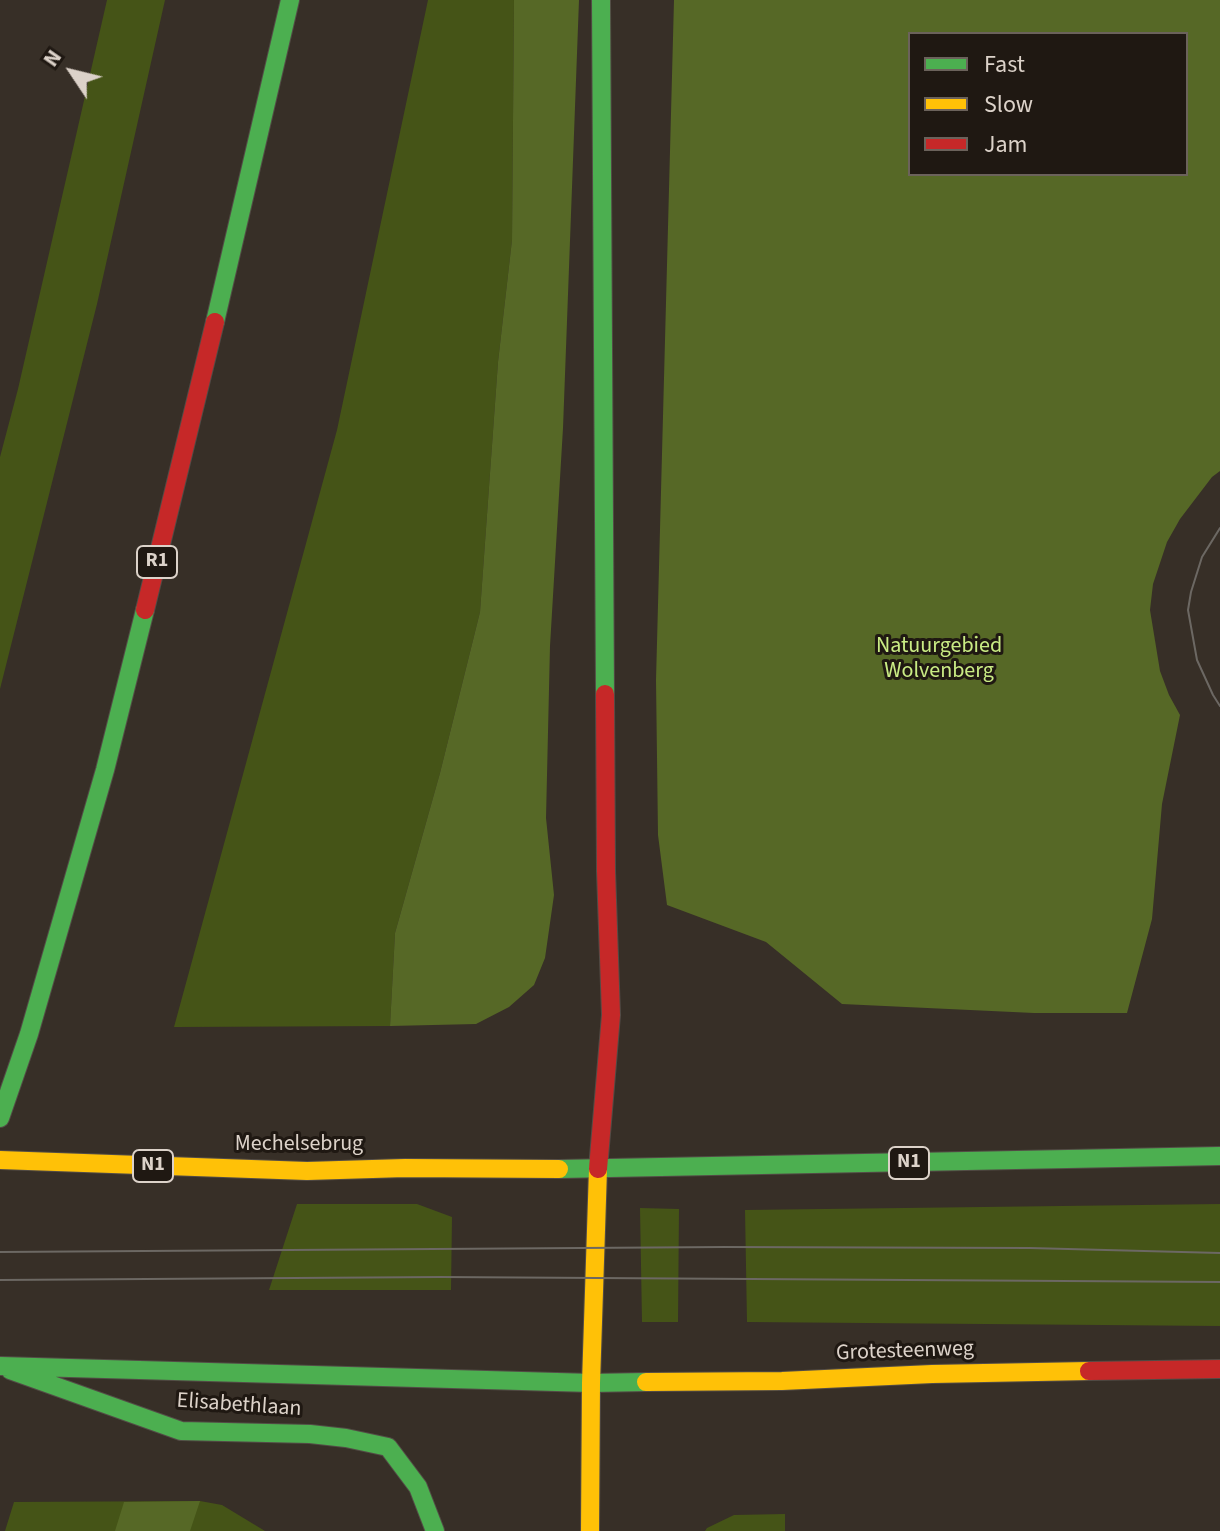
<!DOCTYPE html>
<html>
<head>
<meta charset="utf-8">
<style>
	body { margin:0 }
	#map { position:relative; width:1220px; height:1531px; overflow:hidden; background:#372f27; font-family:"Source Sans 3",sans-serif }
	canvas { display:block }
	.legend { position:absolute; left:908px; top:32px; width:280px; height:144px; box-sizing:border-box; background:#1f1812; border:2px solid #6b625b; margin:0; padding:10px 14px; list-style:none; font-size:24px; color:#dcd2c9 }
	.legend li { display:flex; align-items:center; gap:16px; height:40px }
	.legend b { width:40px; border:2px solid #6b625b }
	.north { position:absolute; left:32px; top:32px; width:80px; height:80px; -webkit-text-stroke:6px #1f1812; paint-order:stroke; rotate:305deg; font-size:22px; font-weight:700; line-height:32px; text-align:center; color:#dcd2c9 }
	.north::after { content:''; display:block; margin:auto; width:28px; height:36px; background:#dcd2c9; clip-path:polygon(50% 0,100% 100%,50% 72%,0 100%) }
</style>
</head>
<body>
<div id="map">
<canvas width="1220" height="1531"></canvas>
<ul class="legend">
<li><b style="height:10px;background:#4caf50"></b>Fast</li>
<li><b style="height:10px;background:#ffc107"></b>Slow</li>
<li><b style="height:10px;background:#c62828"></b>Jam</li>
</ul>
<div class="north">N</div>
</div>
<script>
const g = document.querySelector('canvas').getContext('2d');
g.lineJoin = 'round';
function fillPath(path, color) {
  g.fillStyle = color;
  g.fill(path, 'evenodd');
}
function shape(rows) {
  const path = new Path2D();
  for (const r of rows) {
    path.moveTo(r[0], r[1]);
    for (let i = 2; i < r.length; i += 2) path.lineTo(r[i], r[i + 1]);
  }
  return path;
}
function trace(path, color, width, dash) {
  g.strokeStyle = color;
  g.lineWidth = width;
  g.lineCap = dash ? 'butt' : 'round';
  g.setLineDash(dash || []);
  g.stroke(path);
}
function write(font, color, halo, rows, align = 'center') {
  g.font = font + ' "Source Sans 3",sans-serif';
  g.lineWidth = 6;
  g.setLineDash([]);
  g.textBaseline = 'middle';
  g.strokeStyle = halo;
  g.fillStyle = color;
  for (const [text, x, y, turn = 0] of rows) {
    g.save();
    g.translate(x, y);
    g.rotate((+turn || 0) * Math.PI / 180);
    g.textAlign = isNaN(turn) ? turn : align;
    if (halo) g.strokeText(text, 0, 0);
    g.fillText(text, 0, 0);
    g.restore();
  }
}
fillPath(shape([
	[107,0,165,0,97,304,0,689,0,457,18,389],
	[428,0,514,0,512,240,498,362,480,612,440,773,395,933,390,1026,174,1027,337,430],
	[297,1204,417,1204,452,1217,451,1290,269,1290],
	[1220,1204,1220,1326,747,1322,745,1210],
	[640,1208,679,1209,678,1322,642,1322],
	[200,1501,222,1505,265,1531,5,1531,14,1502],
	[785,1514,785,1531,705,1531,707,1528,734,1515]
]), '#455417');
fillPath(shape([
	[514,0,579,0,563,428,550,646,546,818,554,895,545,958,534,985,509,1007,476,1024,390,1026,395,933,440,773,480,612,498,362,512,240],
	[674,0,1220,0,1220,471,1212,477,1180,519,1167,542,1153,584,1150,610,1160,671,1169,695,1180,715,1162,804,1152,919,1127,1013,1034,1013,842,1004,766,942,667,905,658,835,656,680],
	[1186,34,1186,174,910,174,910,34],
	[200,1501,190,1531,115,1531,124,1502]
]), '#566826');
const fast = shape([
	[601,0,605,694],
	[215,322,290,0],
	[0,1118,29,1034,105,770,145,610],
	[559,1169,1220,1156],
	[0,1366,591,1383,646,1382],
	[10,1370,181,1431,310,1434,346,1438,388,1447,418,1487,435,1531]
]);
const slow = shape([
	[0,1160,307,1171,405,1168,559,1169],
	[646,1382,782,1381,932,1374,1089,1371],
	[590,1531,591,1383,598,1169]
]);
const jam = shape([
	[145,610,215,322],
	[598,1169,611,1015,606,871,605,694],
	[1089,1371,1220,1369]
]);
trace(fast, '#534c46', 20);
trace(slow, '#534c46', 20);
trace(jam, '#534c46', 20);
trace(fast, '#4caf50', 18);
trace(slow, '#ffc107', 18);
trace(jam, '#c62828', 18);
trace(shape([
	[1220,528,1202,557,1191,592,1188,610,1197,660,1213,695,1220,706],
	[0,1252,724,1247,1030,1248,1220,1253],
	[0,1280,441,1277,1220,1282]
]), '#6c6863', 2);
for (const [x, y, w] of [
	[157,562,40],
	[909,1163,40],
	[153,1166,40]
]) {
  const box = new Path2D();
  box.roundRect(x - w / 2, y - 16, w, 32, 6);
  g.fillStyle = '#1f1812';
  g.fill(box);
  trace(box, '#dcd2c9', 2);
}
write('bold 20px', '#dcd2c9', null, [
	["R1",157,562],
	["N1",909,1163],
	["N1",153,1166]
]);
write('22px', '#c9eb84', '#1f1812', [
	["Natuurgebied",939,647],
	["Wolvenberg",939,672]
]);
write('22px', '#dcd2c9', '#1f1812', [
	["Mechelsebrug",299,1145],
	["Grotesteenweg",905,1352,-2],
	["Elisabethlaan",239,1406,4]
]);
</script>
</body>
</html>
